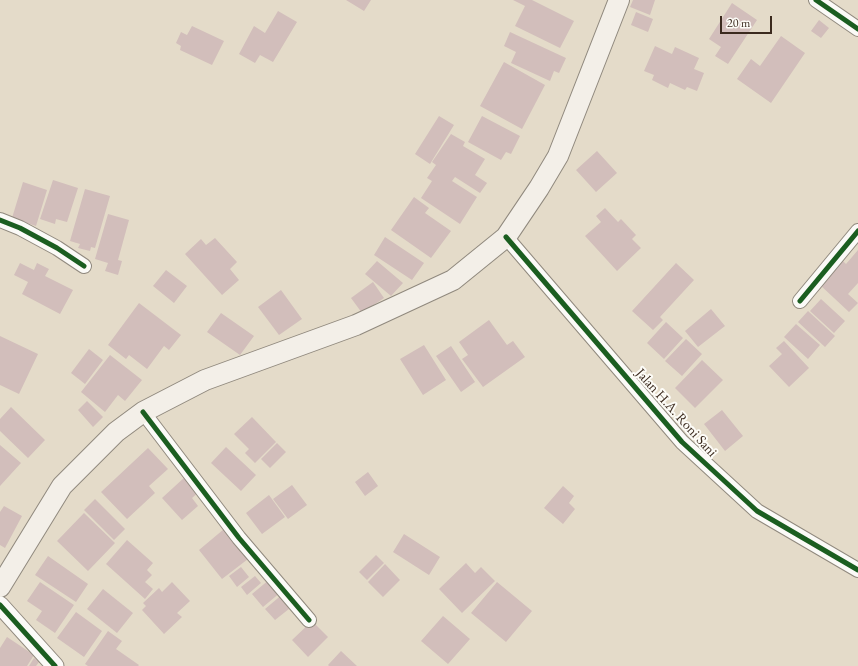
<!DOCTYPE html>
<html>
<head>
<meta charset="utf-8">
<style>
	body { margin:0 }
	#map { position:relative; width:858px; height:666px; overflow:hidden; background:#e4dbc9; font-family:"EB Garamond",serif }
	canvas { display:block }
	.scale { position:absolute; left:720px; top:16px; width:52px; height:18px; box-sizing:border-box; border:2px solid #3b2a1e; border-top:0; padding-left:5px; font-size:12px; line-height:14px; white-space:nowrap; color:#3b2a1e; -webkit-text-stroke:3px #fdfcf7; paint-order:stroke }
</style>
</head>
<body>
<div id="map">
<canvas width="858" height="666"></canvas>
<div class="scale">20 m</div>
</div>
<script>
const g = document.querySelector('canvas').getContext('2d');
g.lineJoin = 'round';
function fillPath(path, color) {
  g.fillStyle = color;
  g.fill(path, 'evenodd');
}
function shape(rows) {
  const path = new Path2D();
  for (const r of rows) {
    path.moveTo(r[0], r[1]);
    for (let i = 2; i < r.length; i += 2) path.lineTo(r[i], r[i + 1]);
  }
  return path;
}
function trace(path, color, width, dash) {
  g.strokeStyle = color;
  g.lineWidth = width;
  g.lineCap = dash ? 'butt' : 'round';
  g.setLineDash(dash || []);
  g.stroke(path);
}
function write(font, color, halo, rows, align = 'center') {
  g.font = font + ' "EB Garamond",serif';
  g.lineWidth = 4;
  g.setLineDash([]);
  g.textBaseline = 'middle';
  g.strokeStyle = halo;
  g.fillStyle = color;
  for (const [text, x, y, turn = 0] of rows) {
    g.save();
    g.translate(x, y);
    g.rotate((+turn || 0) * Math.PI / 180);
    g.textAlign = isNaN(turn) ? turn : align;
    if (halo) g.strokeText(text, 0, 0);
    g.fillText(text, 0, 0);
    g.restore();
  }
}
fillPath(shape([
	[346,0,371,0,364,11],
	[513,0,532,0,574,21,560,48,515,26,525,6],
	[633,0,655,0,650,15,630,7],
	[732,3,757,20,728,64,715,56,721,47,709,39],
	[278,11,297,22,273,62,260,55,255,63,239,54,254,26,265,33],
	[636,12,653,19,648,32,631,25],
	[819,20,829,28,821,38,811,31],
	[192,26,224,41,212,65,180,50,181,46,176,43,181,32,187,35],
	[510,32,566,58,559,73,554,71,550,81,511,63,516,52,504,46],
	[781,36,805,53,771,103,737,79,751,59,760,66],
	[655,46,672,54,675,47,699,58,694,69,704,73,697,91,687,87,685,90,670,83,668,88,652,80,654,75,644,71],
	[504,62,545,85,522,129,480,106],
	[439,116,454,125,430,164,415,154],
	[482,116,520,136,511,154,506,152,501,160,468,142],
	[451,134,465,142,463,146,485,159,475,175,487,183,480,193,455,177,452,181,477,197,460,224,421,198,432,181,427,178,436,165,432,162],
	[597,151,617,173,596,192,576,170],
	[53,180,78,188,67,222,56,219,55,224,40,219],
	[23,182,47,190,36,226,12,218],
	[85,189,110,196,95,248,91,247,90,251,78,248,80,244,70,241],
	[414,197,429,208,425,213,451,231,431,258,391,230],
	[605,208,618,222,621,219,636,235,632,239,641,248,617,271,585,236,601,222,596,216],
	[108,214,129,220,118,260,122,261,118,275,105,271,108,263,95,259],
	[385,237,424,263,412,280,374,255],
	[215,238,237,262,230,269,239,280,222,295,185,254,201,239,206,245],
	[858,250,858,283,848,294,858,303,849,312,819,284,841,259,846,264],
	[377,261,403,283,391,296,365,274],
	[20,263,34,270,37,263,49,269,45,276,73,290,60,314,22,294,28,282,14,275],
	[676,263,694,280,660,317,663,320,653,330,632,311],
	[166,270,187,286,174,303,153,286],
	[373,282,384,298,362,313,351,298],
	[281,290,302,319,279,335,258,307],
	[821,299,845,321,834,333,810,311],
	[139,303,181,335,169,350,164,346,147,369,129,355,126,359,108,345],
	[711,309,725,326,698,347,685,331],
	[808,311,835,336,825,347,798,322],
	[221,313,254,336,240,355,207,332],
	[489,320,507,345,513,341,525,357,483,387,462,359,468,355,459,342],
	[666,322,683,338,664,359,647,343],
	[796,324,820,345,808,359,784,337],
	[0,336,38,354,19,394,0,385],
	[686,339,702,354,682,376,665,361],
	[784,341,809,368,789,387,769,366,782,354,776,348],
	[424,345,446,380,423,395,400,359],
	[451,346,475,382,461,392,436,356],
	[89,349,103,360,85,384,71,373],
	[110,355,142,380,125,401,118,395,105,412,81,392],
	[702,360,723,380,695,408,675,388],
	[87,401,103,417,93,427,78,410],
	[11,407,45,440,28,458,0,431,0,419],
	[722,410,743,436,725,451,704,424],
	[252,417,276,442,255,463,245,453,249,449,234,434],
	[277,443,286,452,270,468,261,459],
	[0,445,21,463,0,486],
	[226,447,256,475,241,491,211,463],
	[148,448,168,469,149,486,155,493,127,519,101,492],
	[368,472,378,486,365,496,355,482],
	[186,476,200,491,192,498,198,506,182,520,162,498],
	[292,485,307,505,288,519,273,499],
	[563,486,574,496,569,503,575,509,563,524,544,508],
	[269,495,285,517,262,534,246,513],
	[95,499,125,529,114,540,84,510],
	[4,506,22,516,5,548,0,545,0,512],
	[84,513,115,543,88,571,57,541],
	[224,529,248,559,222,579,199,550],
	[404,534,440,557,429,575,393,552],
	[127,540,153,563,147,570,152,575,145,582,153,589,145,599,106,564],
	[376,555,384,563,367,580,359,572],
	[48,556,88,584,76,602,35,575],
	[466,563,475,573,481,567,495,581,462,613,439,589],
	[385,564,400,580,383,597,368,582],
	[241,567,249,577,237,587,229,576],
	[255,576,261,583,247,595,241,587],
	[270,579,281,592,263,607,252,594],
	[40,582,74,605,55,633,36,620,42,611,27,601],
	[172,582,190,601,177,613,182,617,164,634,142,610,146,606,143,603,159,588,162,592],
	[497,582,532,611,506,642,471,613],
	[103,589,133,613,117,633,87,609],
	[284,593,294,605,275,620,265,609],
	[76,612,102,631,84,657,57,638],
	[443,616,470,639,448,664,421,641],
	[312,621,328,637,308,657,292,640],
	[108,631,122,641,116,649,139,665,138,666,88,666,85,664],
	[7,637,34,655,27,666,0,666,0,648],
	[341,651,357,666,329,666,328,665],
	[34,658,39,662,36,666,29,666]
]), '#d2bebb');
const minor = shape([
	[816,0,858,29],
	[0,220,20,228,57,248,84,266],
	[506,237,682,442,757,511,858,570],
	[800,301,858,231],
	[143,412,239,538,309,620]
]);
const tertiary = shape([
	[0,605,55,666]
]);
const secondary = shape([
	[0,587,62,486,116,432,143,412,205,380,356,325,453,280,506,237,539,188,558,156,619,0]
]);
trace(minor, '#90897e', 16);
trace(tertiary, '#90897e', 19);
trace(secondary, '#90897e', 22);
trace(minor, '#fbfaf7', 14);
trace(tertiary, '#fbfaf7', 17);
trace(secondary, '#f3efe8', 20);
trace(shape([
	[816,0,858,29],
	[0,220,20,228,57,248,84,266],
	[506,237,682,442,757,511,858,570],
	[800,301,858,231],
	[143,412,239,538,309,620],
	[0,605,55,666]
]), '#1b5e20', 5);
write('14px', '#3b2a1e', '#fdfcf7', [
	["Jalan H.A. Roni Sani",676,413,48]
]);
</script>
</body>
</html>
